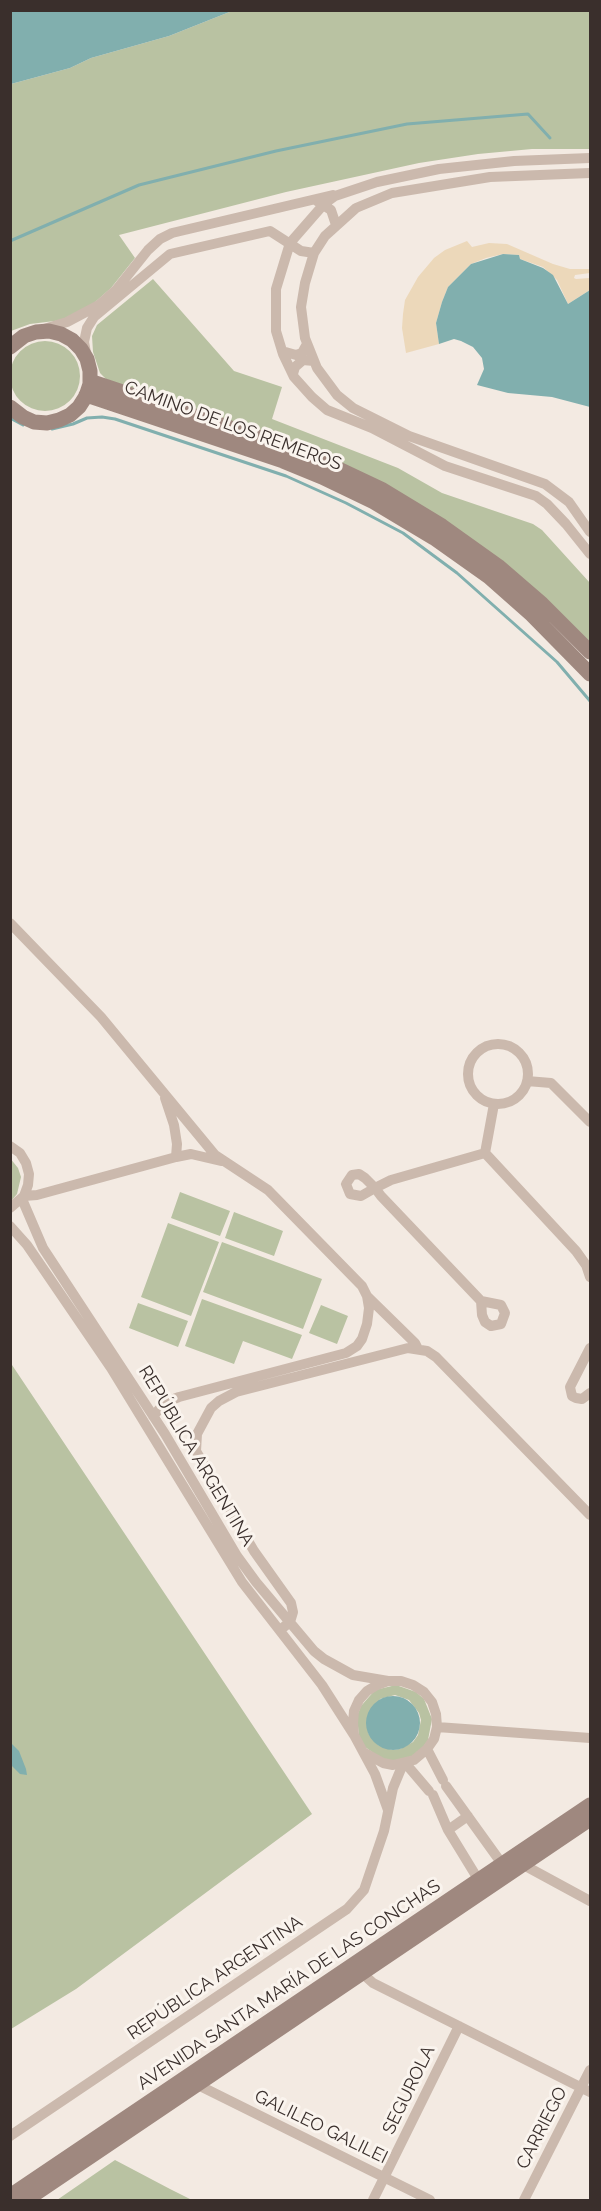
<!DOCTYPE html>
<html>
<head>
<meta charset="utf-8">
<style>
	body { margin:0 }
	#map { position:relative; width:601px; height:2211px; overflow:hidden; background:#f3eae2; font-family:Raleway,sans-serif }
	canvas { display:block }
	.frame { position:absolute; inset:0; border:12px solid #3a2f2c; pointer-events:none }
</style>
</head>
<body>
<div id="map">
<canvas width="601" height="2211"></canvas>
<div class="frame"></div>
</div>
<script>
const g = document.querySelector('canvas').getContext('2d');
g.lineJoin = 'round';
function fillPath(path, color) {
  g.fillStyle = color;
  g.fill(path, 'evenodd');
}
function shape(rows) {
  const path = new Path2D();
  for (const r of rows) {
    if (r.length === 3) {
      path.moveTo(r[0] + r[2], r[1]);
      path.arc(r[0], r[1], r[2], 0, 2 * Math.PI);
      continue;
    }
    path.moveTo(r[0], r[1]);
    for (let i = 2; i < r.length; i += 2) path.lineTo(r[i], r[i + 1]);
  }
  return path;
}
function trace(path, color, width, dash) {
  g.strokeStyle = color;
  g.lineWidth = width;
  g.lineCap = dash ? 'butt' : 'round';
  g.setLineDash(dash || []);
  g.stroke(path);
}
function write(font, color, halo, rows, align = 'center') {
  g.font = font + ' Raleway,sans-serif';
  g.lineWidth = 6;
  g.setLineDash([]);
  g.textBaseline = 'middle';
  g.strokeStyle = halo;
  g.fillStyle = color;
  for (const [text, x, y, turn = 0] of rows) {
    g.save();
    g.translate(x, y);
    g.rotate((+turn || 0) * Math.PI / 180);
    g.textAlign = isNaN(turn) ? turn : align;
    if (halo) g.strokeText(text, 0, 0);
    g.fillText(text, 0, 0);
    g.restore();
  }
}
fillPath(shape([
	[232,11,590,11,590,149,532,149,478,154,419,163,286,192,119,235,135,258,111,288,94,303,63,320,30,324,11,331,11,84,70,68,91,58,169,36],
	[153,279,234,371,282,387,272,419,398,468,442,493,533,524,542,530,590,583,590,644,491,554,106,379,100,373,93,352,92,336,97,325],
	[45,376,35],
	[10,1158,18,1168,21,1177,17,1194,11,1201],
	[180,1192,230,1211,220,1236,171,1218],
	[234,1212,283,1231,274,1256,225,1238],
	[168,1223,219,1242,191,1316,141,1297],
	[222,1242,322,1279,303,1329,203,1292],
	[202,1299,302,1335,292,1359,243,1341,234,1364,185,1346],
	[138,1303,188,1321,178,1347,129,1328],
	[321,1305,348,1316,337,1344,309,1333],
	[10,1362,312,1814,76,1989,11,2029],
	[396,1685,416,1692,424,1699,432,1719,428,1740,422,1749,413,1756,392,1761,382,1759,365,1747,359,1737,357,1716,361,1706,375,1690],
	[395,1695,409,1700,419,1713,421,1720,418,1735,413,1742,400,1749,392,1750,378,1745,368,1733,380,1699],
	[115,2160,170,2189,192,2200,57,2200]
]), '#b9c2a2');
fillPath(shape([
	[467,241,472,247,489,243,507,244,553,264,570,269,590,269,590,273,575,275,574,278,576,279,590,278,590,290,568,304,557,280,543,267,520,259,519,255,503,254,486,258,471,264,448,287,442,302,436,323,439,344,406,353,402,328,403,314,405,300,418,277,434,258,445,250]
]), '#ecd8ba');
fillPath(shape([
	[11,10,232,10,232,11,169,36,91,58,70,68,11,84],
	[503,254,519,255,520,259,543,268,553,275,568,304,590,290,590,407,552,397,508,393,477,385,484,369,482,358,473,347,461,341,454,339,439,344,436,323,442,302,448,287,471,264],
	[393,1723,27],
	[11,1743,19,1751,26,1769,27,1775,20,1774,11,1765]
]), '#81afae');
trace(shape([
	[10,241,139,185,276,151,407,124,528,114,550,138],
	[10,418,23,425],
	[52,429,73,424,87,418,102,417,115,419,286,476,346,503,403,533,457,573,557,662,590,701]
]), '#81afae', 3);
trace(shape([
	[590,158,514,161,439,169,377,182,335,196,324,204,290,243,276,289,276,331,283,354,294,377,312,397,327,410,372,428,445,466,536,496,547,504,566,524,590,554],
	[590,173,490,177,392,193,356,208,325,236,314,253,305,283,301,307,305,338,317,368,337,395,353,408,409,436,545,484,569,502,590,532],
	[317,201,331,210,336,225],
	[44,329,67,322,99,305,116,290,148,250,160,239,172,233,333,195],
	[282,351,296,355,302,353,307,344],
	[86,353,84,342,87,328,94,317,170,254,270,231,301,251,314,253],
	[293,374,295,367,303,360,314,361],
	[10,923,101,1017,215,1155,268,1190,362,1286,367,1296,369,1308,367,1324,362,1339,357,1346,346,1353,179,1397,166,1402,153,1416],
	[498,1074,30],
	[527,1081,551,1083,590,1122],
	[165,1098,174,1125,177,1144,176,1157,191,1154,221,1161],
	[10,1146,20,1153,26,1163,29,1174,28,1185,24,1196,10,1208],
	[485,1153,576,1251,586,1265,590,1277],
	[24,1196,37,1195,176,1157],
	[22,1199,43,1248,165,1434,237,1556,256,1582,314,1651,324,1659,353,1675,388,1681],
	[10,1226,27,1245,111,1368,242,1582,322,1685,354,1735],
	[367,1296,415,1343,418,1349],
	[481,1301,482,1315,485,1322,491,1326,501,1324,505,1313,501,1305,481,1301,381,1196,375,1188,365,1178,359,1174,352,1175,346,1184,350,1194,361,1196,375,1188,391,1180,485,1153,494,1104],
	[590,1348,570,1387,572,1396,576,1398,582,1399,590,1393],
	[280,1630,290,1622,293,1612,291,1603,254,1551,196,1451,197,1434,211,1408,219,1401,236,1392,408,1348,427,1351,436,1357,590,1515],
	[437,1727,590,1738],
	[427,1749,443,1780],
	[365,1753,383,1763,393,1765,414,1760,427,1749,434,1739,437,1727,436,1714,432,1702,424,1692,413,1685,401,1681,388,1681,377,1685,367,1691,359,1700,354,1711,353,1723,354,1735,375,1774,388,1810],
	[406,1764,429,1791],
	[446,1786,505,1868],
	[433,1795,448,1830,481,1884],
	[448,1830,468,1816],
	[520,1863,590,1901],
	[363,1974,373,1983,590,2092],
	[198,2085,430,2200],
	[10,2136,347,1909,364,1890,384,1831,393,1788,403,1764],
	[373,2200,459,2026],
	[524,2200,590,2070]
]), '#cbb9ad', 10);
trace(shape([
	[10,347,24,336,36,332,49,331,61,334,72,340,81,349,87,359,90,371,90,384,86,396,79,407,70,415,59,420,47,423,34,422,23,417,10,407],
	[90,381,282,445,328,464,381,489,442,526,498,566,542,604,590,652],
	[86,395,283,461,322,477,374,502,434,538,489,577,532,615,590,674],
	[10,2196,590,1805],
	[26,2200,590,1819]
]), '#9f887f', 15);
write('18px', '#3a2f2c', '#faf4ee', [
	["CAMINO DE LOS REMEROS",233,426,20],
	["REPÚBLICA ARGENTINA",196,1456,59],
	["REPÚBLICA ARGENTINA",215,1978,-34],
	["AVENIDA SANTA MARÍA DE LAS CONCHAS",289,1985,-34],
	["SEGUROLA",409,2090,-64],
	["GALILEO GALILEI",321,2127,26],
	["CARRIEGO",542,2128,-63]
]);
</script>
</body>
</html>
